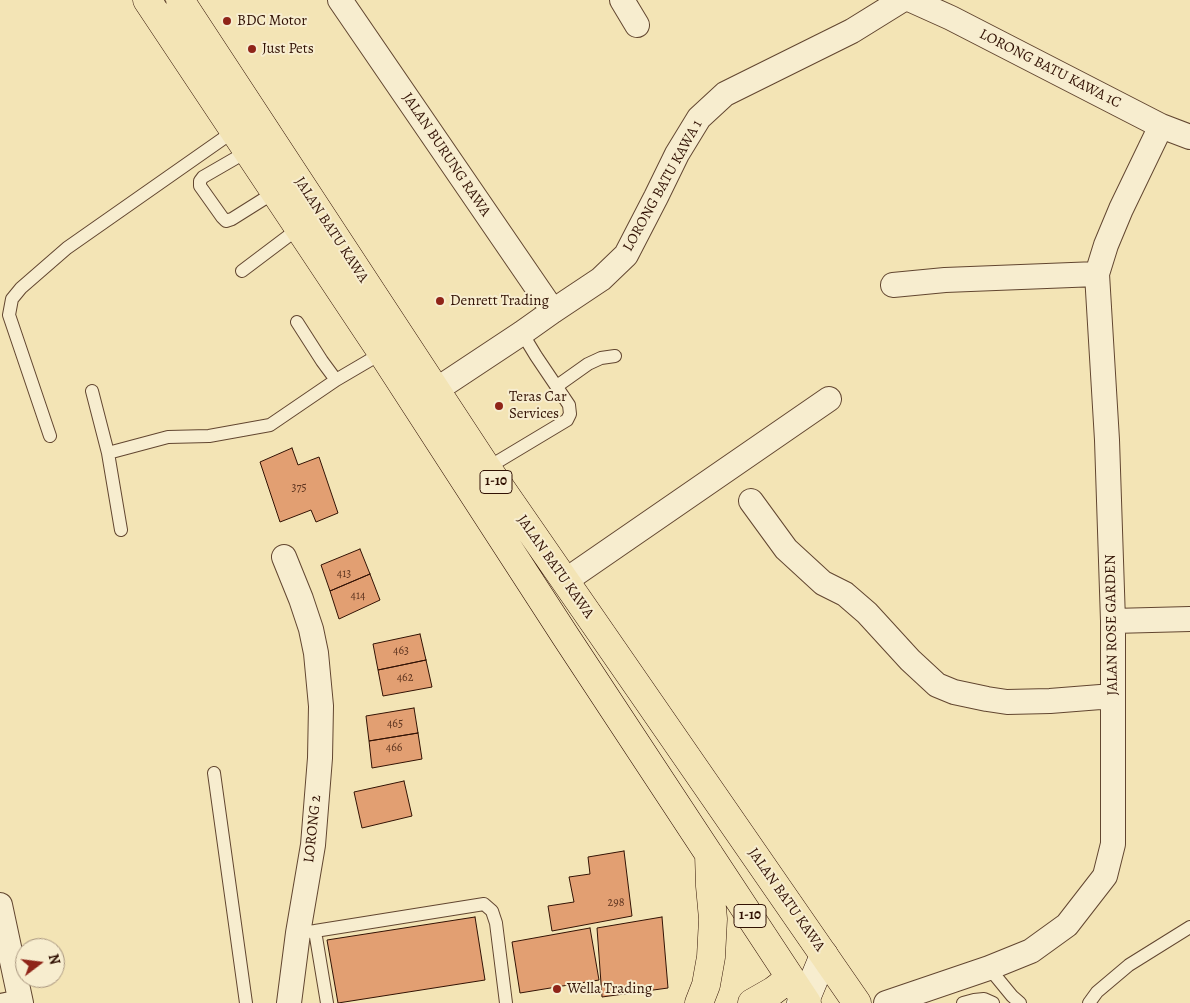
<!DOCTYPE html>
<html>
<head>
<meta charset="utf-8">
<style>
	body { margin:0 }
	#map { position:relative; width:1190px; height:1003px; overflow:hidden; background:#f3e4b5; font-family:Alegreya,serif }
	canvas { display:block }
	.north { position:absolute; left:15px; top:938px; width:50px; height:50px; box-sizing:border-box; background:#f7edcf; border:1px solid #a8957e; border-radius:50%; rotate:75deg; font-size:14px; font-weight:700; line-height:20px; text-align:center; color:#321204 }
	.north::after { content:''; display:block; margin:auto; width:18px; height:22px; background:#8f2418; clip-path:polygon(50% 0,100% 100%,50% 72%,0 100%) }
</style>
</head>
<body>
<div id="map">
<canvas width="1190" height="1003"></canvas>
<div class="north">N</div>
</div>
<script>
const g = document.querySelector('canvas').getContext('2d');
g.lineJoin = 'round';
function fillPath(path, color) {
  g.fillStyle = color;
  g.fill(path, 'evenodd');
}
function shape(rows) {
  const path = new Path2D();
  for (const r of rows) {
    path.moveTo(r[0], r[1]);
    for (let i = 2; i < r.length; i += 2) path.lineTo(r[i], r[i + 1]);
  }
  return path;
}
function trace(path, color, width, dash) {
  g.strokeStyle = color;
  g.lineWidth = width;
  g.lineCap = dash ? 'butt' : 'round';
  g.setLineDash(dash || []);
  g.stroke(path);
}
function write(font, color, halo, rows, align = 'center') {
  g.font = font + ' Alegreya,serif';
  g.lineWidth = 4;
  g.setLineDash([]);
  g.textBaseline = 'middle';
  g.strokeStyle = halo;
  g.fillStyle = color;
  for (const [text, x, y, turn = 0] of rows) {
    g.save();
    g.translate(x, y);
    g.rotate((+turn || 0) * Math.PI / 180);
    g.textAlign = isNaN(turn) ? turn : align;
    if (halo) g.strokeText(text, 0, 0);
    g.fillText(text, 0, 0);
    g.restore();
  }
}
const building = shape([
	[292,448,298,465,319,457,338,513,316,522,311,510,280,522,260,462,292,448],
	[360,549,370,574,330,591,321,565,360,549],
	[370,574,380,600,339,619,330,591,370,574],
	[420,634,426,660,378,670,373,644,420,634],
	[426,660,432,687,383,696,378,670,426,660],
	[414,708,418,733,369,741,366,716,414,708],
	[418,733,422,759,372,768,369,741,418,733],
	[404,781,412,816,362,828,354,792,404,781],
	[624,851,632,916,552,931,548,906,574,902,569,877,590,874,588,857,624,851],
	[475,917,485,980,338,1003,327,940,475,917],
	[662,917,668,988,602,997,597,928,662,917],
	[590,928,599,980,520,993,512,942,590,928]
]);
fillPath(building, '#e29f72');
trace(building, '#321204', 1);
const lane = shape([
	[248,151,203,177,200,181,200,186,222,217,226,221,232,219,275,192],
	[242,271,299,228],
	[297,322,322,361,336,380,382,353],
	[557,386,588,364,601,358,615,356],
	[92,391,108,453,121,530],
	[50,436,9,315,12,299,21,288,67,248,234,131],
	[108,453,168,437,209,436,270,425,336,380],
	[487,468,567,420,570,414,569,405,536,356,522,333],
	[214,773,246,1003],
	[315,931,327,1003],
	[298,933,315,931,484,904,492,911,496,923,506,1003],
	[989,968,1012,996,1020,1003],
	[0,1000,20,996],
	[963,1003,974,1000,984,999,993,1003],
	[1089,1003,1097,992,1129,965,1190,927]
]);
const street = shape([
	[340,0,553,311],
	[622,0,637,25],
	[911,0,951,18,1161,126,1190,137],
	[893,285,945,280,1097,274],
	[436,390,522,333,553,311,601,279,626,255,656,197,677,154,699,118,725,94,852,31,902,0],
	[751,501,786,549,823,583,845,594,867,613,910,660,937,685,954,692,987,699,1007,702,1050,701,1113,696],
	[284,557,301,599,311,629,316,653,321,706,320,758,313,845,298,933,289,1003],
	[565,581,829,399],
	[1113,621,1190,619],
	[0,905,21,1003],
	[886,1003,989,968,1031,951,1067,925,1105,876,1113,844,1113,621,1107,440,1097,274,1106,245,1121,209,1161,126]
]);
const secondary = shape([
	[801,1003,805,1001,824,955]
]);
const highway = shape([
	[147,0,382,353,566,637,807,1003],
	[180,0,487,468,857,1003],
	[699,1003,706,985,711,957,713,919,710,886,709,854],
	[752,1003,773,991,790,978]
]);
trace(lane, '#624630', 14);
trace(street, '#624630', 26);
trace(secondary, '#321204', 29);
trace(highway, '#321204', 29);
trace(lane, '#f7edcf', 12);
trace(street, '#f7edcf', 24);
trace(secondary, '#f7edcf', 28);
trace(highway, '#f3e4b5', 28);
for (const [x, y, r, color] of [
	[227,21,5,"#8f2418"],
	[252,49,5,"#8f2418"],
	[440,301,5,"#8f2418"],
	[499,406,5,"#8f2418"],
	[557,989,5,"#8f2418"]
]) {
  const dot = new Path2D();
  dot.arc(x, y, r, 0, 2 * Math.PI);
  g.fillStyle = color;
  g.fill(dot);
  trace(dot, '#f7edcf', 2);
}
write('12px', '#5e3520', null, [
	["375",299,488],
	["413",344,574],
	["414",358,596],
	["463",401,651],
	["462",405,678],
	["465",395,724],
	["466",394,748],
	["298",616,903]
]);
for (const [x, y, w] of [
	[496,482,32],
	[750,916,32]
]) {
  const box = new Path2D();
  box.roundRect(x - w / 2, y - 11.5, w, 23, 4);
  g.fillStyle = '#f7edcf';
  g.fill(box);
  trace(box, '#321204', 1);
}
write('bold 14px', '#321204', null, [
	["1-10",496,482],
	["1-10",750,916]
]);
write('15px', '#321204', '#f7edcf', [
	["BDC Motor",237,21],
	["Just Pets",262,49],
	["Denrett Trading",450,301],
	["Teras Car",509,397],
	["Services",509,414],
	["Wella Trading",567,989]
], 'left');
write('15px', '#321204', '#f7edcf', [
	["LORONG BATU KAWA 1C",1050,69,27],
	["JALAN BURUNG RAWA",446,155,56],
	["LORONG BATU KAWA 1",663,186,-61],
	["JALAN BATU KAWA",331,230,57],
	["JALAN BATU KAWA",555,567,55],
	["JALAN ROSE GARDEN",1112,625,-91],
	["LORONG 2",313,829,-84],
	["JALAN BATU KAWA",786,900,55]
]);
</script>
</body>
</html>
